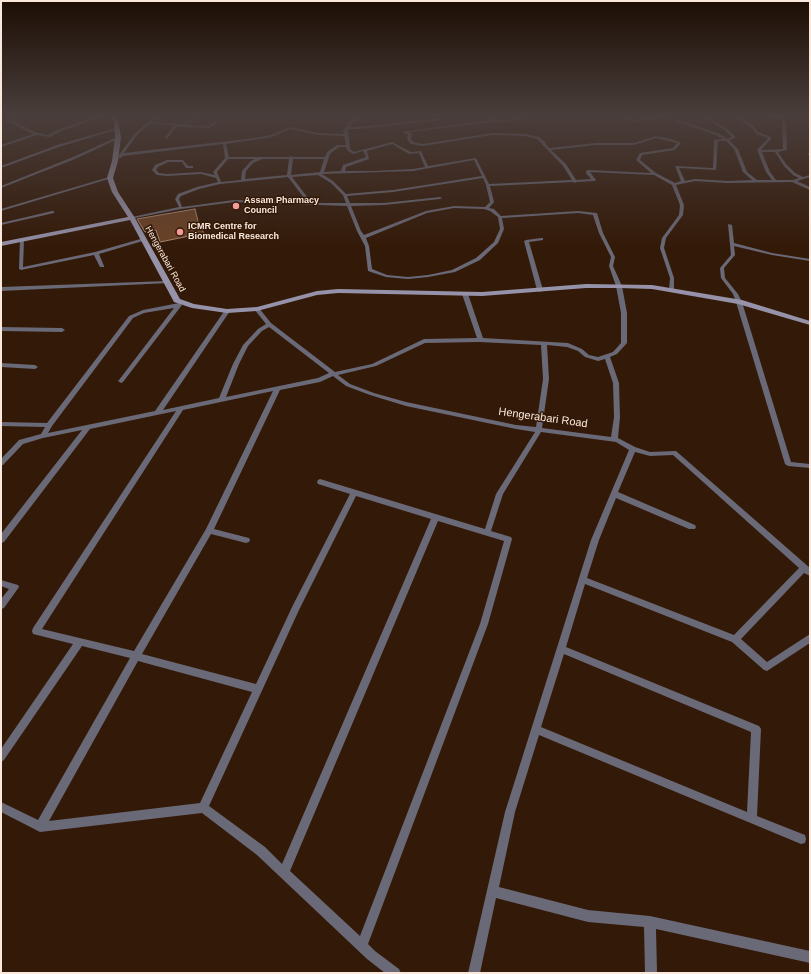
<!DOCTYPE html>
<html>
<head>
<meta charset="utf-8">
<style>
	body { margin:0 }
	#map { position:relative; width:811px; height:974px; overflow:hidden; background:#331907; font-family:Arial,sans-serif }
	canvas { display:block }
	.frame { position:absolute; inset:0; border:2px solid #fae8dd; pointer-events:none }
</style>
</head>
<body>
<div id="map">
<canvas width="811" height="974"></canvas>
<div class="frame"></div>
</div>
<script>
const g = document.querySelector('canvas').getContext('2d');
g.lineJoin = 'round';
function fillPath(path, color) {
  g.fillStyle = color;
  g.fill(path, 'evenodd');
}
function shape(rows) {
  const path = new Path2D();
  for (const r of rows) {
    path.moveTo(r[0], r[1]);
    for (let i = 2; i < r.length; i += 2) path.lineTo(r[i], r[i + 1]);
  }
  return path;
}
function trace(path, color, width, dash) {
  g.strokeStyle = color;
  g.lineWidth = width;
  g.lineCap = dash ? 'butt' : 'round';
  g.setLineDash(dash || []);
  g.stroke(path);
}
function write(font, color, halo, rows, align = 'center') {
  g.font = font + ' Arial,sans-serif';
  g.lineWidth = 3;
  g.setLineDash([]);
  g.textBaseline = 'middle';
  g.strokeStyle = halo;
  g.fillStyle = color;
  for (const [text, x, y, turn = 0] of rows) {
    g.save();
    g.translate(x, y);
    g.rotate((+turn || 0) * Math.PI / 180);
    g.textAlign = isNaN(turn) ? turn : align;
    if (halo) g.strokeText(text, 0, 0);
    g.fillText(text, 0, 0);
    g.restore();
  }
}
const building = shape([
	[195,209,199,225,204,233,160,242,156,230,145,232,137,219,195,209]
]);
fillPath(building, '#6b4124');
trace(building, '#a98873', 1);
fillPath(shape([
	[16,115,22,115,9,119,35,132,48,135,57,130,91,118,107,115,114,115,93,120,59,132,50,137,37,135,1,147,1,145,33,134,3,119,16,115],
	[156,115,160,115,152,122,183,124,196,115,200,115,186,125,208,126,214,122,217,123,209,128,181,127,177,126,167,139,165,138,174,125,150,124,137,135,124,153,255,138,271,135,290,127,317,133,344,134,343,130,350,121,360,115,364,115,352,123,349,127,359,127,441,118,442,120,359,129,348,129,350,149,354,152,392,142,411,152,421,151,428,166,476,158,489,184,572,180,563,166,537,139,525,136,492,135,423,146,411,144,407,139,408,135,402,132,492,120,485,115,489,115,496,120,514,119,531,115,537,115,514,121,495,122,409,132,412,134,411,139,413,142,423,144,492,133,525,134,539,137,544,141,549,148,596,143,634,143,656,136,671,139,681,143,675,150,642,155,640,160,656,173,675,183,681,181,675,166,713,168,714,140,723,139,718,136,664,117,633,122,620,115,624,115,634,120,664,115,720,134,727,139,732,137,724,130,701,115,705,115,726,128,735,136,735,138,729,140,738,149,747,172,757,180,772,180,766,172,757,150,768,138,756,134,752,128,733,115,737,115,754,126,758,132,771,137,771,139,761,150,783,149,782,120,781,118,766,118,764,115,783,116,786,120,787,150,778,152,786,164,795,173,803,177,810,175,810,177,797,181,810,187,810,190,792,182,728,183,695,181,676,185,684,205,683,215,666,238,664,248,674,278,674,291,669,290,670,278,660,248,662,238,679,215,680,205,672,185,654,175,590,172,596,180,595,181,577,182,575,183,573,182,490,186,494,202,489,208,494,209,501,216,578,211,597,213,603,233,615,257,613,266,622,286,627,313,627,343,617,354,610,357,619,383,620,417,618,438,635,447,650,452,676,451,810,568,810,576,804,573,741,639,767,662,810,634,810,643,767,671,764,670,732,642,585,584,566,647,759,726,761,729,757,816,805,835,806,839,805,843,801,844,539,735,515,812,499,887,588,910,650,916,810,951,810,963,656,929,657,973,645,973,644,927,588,922,496,898,480,973,468,973,505,812,591,540,629,450,616,442,541,432,503,494,491,531,511,537,512,539,488,624,368,944,375,951,399,969,401,973,385,973,367,959,257,855,202,813,40,832,1,812,1,802,38,820,130,658,82,646,4,760,1,762,1,749,73,644,33,634,32,631,33,628,176,411,90,429,4,542,1,543,1,534,82,430,43,438,23,444,3,465,1,465,1,459,19,440,41,434,45,427,1,426,1,422,47,423,129,316,143,310,179,303,182,305,123,382,121,383,118,381,119,380,174,308,144,313,133,318,52,426,48,433,155,411,225,310,227,309,230,311,163,410,219,398,233,364,243,345,258,329,266,324,254,309,257,307,259,308,271,323,335,372,372,364,424,339,477,338,462,294,465,292,468,294,483,338,568,343,582,349,589,355,598,357,613,352,621,343,621,313,616,286,609,266,611,257,599,233,593,215,578,213,502,218,504,229,498,243,480,260,455,272,428,277,408,279,386,277,368,271,365,246,357,231,347,206,234,202,181,209,130,219,130,217,132,217,179,207,175,199,178,194,197,187,218,182,216,178,201,174,167,176,157,175,152,170,155,165,167,160,183,160,188,166,193,166,193,168,186,168,182,162,168,162,158,167,156,170,159,173,167,174,201,172,215,175,213,172,225,158,223,144,123,156,121,158,119,158,119,155,135,133,156,115],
	[290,129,317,135,344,136,346,145,337,145,327,152,325,157,293,157,291,156,289,157,229,157,226,144,272,137,290,129],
	[656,138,677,143,673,148,640,153,636,160,651,173,588,170,586,171,586,173,591,179,576,180,566,164,551,150,596,145,634,145,656,138],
	[718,141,726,141,734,149,743,172,752,180,728,181,695,179,685,181,679,168,716,170,718,141],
	[392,144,409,154,419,153,425,167,413,169,374,171,345,171,346,167,369,159,367,151,392,144],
	[339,147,346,147,347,150,353,154,363,151,366,157,343,165,341,171,324,172,330,154,339,147],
	[762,152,775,152,784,166,793,175,799,178,793,180,776,180,770,172,762,152],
	[228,159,255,159,251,161,242,171,241,180,221,182,217,172,228,159],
	[262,159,289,159,287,175,245,179,246,171,253,163,262,159],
	[293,159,324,159,320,172,291,175,293,159],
	[474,160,482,176,393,190,346,194,333,181,322,174,413,171,474,160],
	[318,175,331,183,343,195,346,203,307,203,308,198,292,177,318,175],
	[288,177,304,198,303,202,234,200,182,207,179,199,181,196,199,189,220,184,288,177],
	[483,178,486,185,490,202,485,207,454,206,426,211,364,235,361,231,351,206,384,205,440,199,442,198,440,197,384,203,350,203,347,196,393,192,483,178],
	[454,208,484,209,490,211,498,217,500,229,494,242,476,258,452,270,428,275,408,277,387,275,372,269,369,246,366,238,427,213,454,208],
	[269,327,329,373,318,378,226,397,239,364,248,346,262,331,269,327],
	[479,342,541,345,543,379,536,427,516,425,406,402,374,393,350,384,338,375,376,366,425,343,479,342],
	[547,345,567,347,578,351,585,357,598,361,605,359,613,383,614,417,611,437,542,428,549,379,547,345],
	[333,376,346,386,370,395,406,406,516,429,535,432,496,494,485,529,320,479,318,480,317,482,318,484,350,494,293,605,256,684,142,654,211,534,246,543,249,542,250,540,249,538,214,529,280,390,320,382,333,376],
	[273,391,206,529,134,651,42,629,183,410,273,391],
	[635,452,650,456,673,455,799,568,734,635,587,578,599,540,616,498,689,529,695,529,696,527,695,525,618,492,635,452],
	[356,496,431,519,282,864,265,847,209,806,299,610,356,496],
	[438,521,504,541,480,624,360,936,290,871,438,521],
	[564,654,751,732,747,812,541,727,564,654],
	[138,661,252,692,200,803,49,821,138,661],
	[116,128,119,129,59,147,1,168,1,166,57,145,116,128],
	[117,137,120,138,75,159,1,188,1,186,73,157,117,137],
	[809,153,810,153,810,156,807,154,809,153],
	[109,177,112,178,1,211,1,209,109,177],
	[52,211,54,211,54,213,1,225,1,223,52,211],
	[728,224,732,225,734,243,772,253,810,259,810,261,772,255,734,246,735,255,724,268,725,278,738,294,742,302,791,462,810,464,810,468,788,466,785,464,736,302,733,294,721,278,720,268,731,255,728,224],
	[144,238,146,238,146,240,99,254,104,266,104,267,100,267,94,255,21,270,19,269,20,239,24,240,23,267,95,252,144,238],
	[541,238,543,238,543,240,529,242,543,290,540,292,537,290,524,241,526,240,541,238],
	[167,281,169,282,169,283,1,291,1,287,167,281],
	[1,327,62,328,65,330,62,332,1,331,1,327],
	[1,363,35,365,38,367,35,369,1,367,1,363],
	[1,580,18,585,19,587,4,608,1,609,1,599,9,589,1,586,1,580]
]), '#6a6977');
fillPath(shape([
	[110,115,114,115,118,121,121,137,118,161,113,178,118,192,135,218,180,299,194,304,227,309,257,307,317,291,338,289,482,292,586,284,652,285,742,300,810,321,810,325,738,304,652,289,619,288,586,288,482,296,338,293,317,295,257,311,227,313,192,308,174,302,130,220,1,246,1,242,128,217,112,192,107,178,112,161,115,137,114,121,110,115]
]), '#9592a9');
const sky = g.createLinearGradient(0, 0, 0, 251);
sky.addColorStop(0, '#1c0e04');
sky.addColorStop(0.46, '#4a3e3c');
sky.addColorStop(1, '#4a3e3c00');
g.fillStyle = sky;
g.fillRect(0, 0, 811, 251);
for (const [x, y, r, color] of [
	[236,206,4,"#f59b9b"],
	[180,232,4,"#f59b9b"]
]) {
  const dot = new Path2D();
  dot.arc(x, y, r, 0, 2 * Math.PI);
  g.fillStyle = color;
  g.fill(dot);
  trace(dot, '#331907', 1.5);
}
write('bold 9px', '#fae8dd', '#331907', [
	["Assam Pharmacy",244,201],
	["Council",244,211],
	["ICMR Centre for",188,227],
	["Biomedical Research",188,237]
], 'left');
write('9px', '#fae8dd', '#331907', [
	["Hengerabari Road",165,259,61]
]);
write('11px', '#fae8dd', '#331907', [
	["Hengerabari Road",543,418,8]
]);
</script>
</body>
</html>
